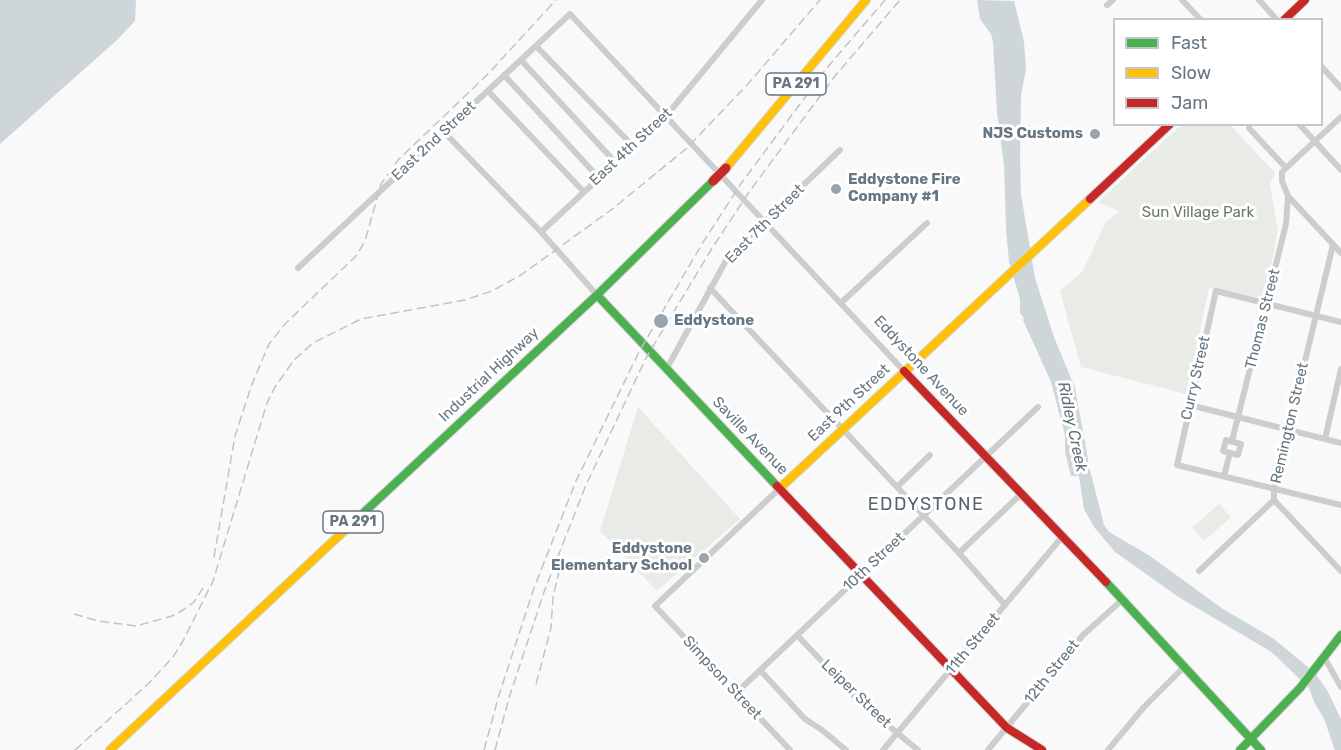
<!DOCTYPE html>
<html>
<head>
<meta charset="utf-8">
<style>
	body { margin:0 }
	#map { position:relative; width:1341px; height:750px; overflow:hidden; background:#f9f9f9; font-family:Rubik,sans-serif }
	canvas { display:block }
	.legend { position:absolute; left:1113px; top:18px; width:210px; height:108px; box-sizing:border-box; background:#fff; border:2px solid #c2c9cd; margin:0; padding:8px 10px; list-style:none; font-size:18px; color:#667782 }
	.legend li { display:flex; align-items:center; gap:12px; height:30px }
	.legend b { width:30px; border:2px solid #c2c9cd }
</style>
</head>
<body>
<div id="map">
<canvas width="1341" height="750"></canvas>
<ul class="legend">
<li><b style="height:8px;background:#4caf50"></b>Fast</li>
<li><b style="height:8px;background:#ffc107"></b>Slow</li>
<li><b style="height:8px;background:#c62828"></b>Jam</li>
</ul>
</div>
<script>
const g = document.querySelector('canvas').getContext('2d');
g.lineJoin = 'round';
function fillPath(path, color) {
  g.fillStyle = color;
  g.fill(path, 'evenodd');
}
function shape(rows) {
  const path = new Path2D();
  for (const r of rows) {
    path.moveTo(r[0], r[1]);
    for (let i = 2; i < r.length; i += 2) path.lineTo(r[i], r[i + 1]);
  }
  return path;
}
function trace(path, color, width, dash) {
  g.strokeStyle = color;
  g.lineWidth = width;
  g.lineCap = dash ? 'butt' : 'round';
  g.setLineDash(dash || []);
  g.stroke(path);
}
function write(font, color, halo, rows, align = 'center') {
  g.font = font + ' Rubik,sans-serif';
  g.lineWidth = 6;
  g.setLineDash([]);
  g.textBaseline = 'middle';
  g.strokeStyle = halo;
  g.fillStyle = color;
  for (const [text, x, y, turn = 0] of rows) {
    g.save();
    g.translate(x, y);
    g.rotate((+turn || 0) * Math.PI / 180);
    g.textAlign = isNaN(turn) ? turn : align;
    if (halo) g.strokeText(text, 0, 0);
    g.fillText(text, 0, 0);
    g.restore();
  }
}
fillPath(shape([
	[1181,125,1233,125,1232,127,1275,173,1270,184,1278,230,1264,299,1209,288,1186,394,1081,367,1060,291,1082,272,1106,222,1119,211,1098,202],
	[638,407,740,519,657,591,600,531],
	[1219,504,1231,517,1204,541,1192,528]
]), '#e8ebe6');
fillPath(shape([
	[0,0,136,0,135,21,117,40,0,144],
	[977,0,1014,1,1024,42,1026,69,1021,95,1020,157,1021,195,1027,230,1035,278,1054,337,1075,388,1090,470,1104,525,1109,532,1150,556,1223,609,1274,639,1315,673,1327,690,1341,719,1341,750,1335,750,1324,719,1314,702,1309,688,1279,659,1270,651,1180,598,1115,552,1094,527,1084,509,1079,476,1071,476,1065,452,1065,435,1051,382,1023,320,1024,318,1020,313,1020,299,1009,262,1006,229,1004,165,997,112,993,42,991,34,980,19]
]), '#ced6d9');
const fast = shape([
	[597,295,777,486],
	[344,531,597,295,713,181],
	[1106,582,1261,750],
	[1240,750,1300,688,1341,635]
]);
const slow = shape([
	[726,168,866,0],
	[780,488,1090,199],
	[110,750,344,531]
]);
const jam = shape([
	[1284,20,1305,0],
	[1090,199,1170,124],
	[904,371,1106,582],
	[777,486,1007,728,1042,750]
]);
trace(fast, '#d5d6d7', 10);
trace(slow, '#d5d6d7', 10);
trace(jam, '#d5d6d7', 10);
trace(shape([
	[1182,0,1201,20],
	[1259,0,1277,20],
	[1107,5,1113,0],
	[536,46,633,146],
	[521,60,615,162],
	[1322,67,1341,88],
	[504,75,599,178],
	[488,91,584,192],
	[1299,124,1341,170],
	[1249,128,1286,168,1282,172,1282,181,1288,196,1341,253],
	[444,132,541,232,597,295],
	[1286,168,1341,117],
	[541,232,666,116,762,0],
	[298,268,570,14,904,371],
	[710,288,959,553,1005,605],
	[842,302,927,223],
	[1341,322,1216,291,1177,465,1341,505],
	[666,370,728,257,840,150],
	[1190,405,1341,443],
	[1325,439,1341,369],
	[1226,440,1241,444,1238,455,1223,451,1226,440],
	[1232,441,1286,224,1288,196],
	[1224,476,1230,453],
	[897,487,930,455],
	[780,488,655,606,790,750],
	[1274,500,1341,571],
	[959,553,1022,493],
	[1199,571,1274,500,1274,489,1333,245],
	[797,635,861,703,918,750],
	[1324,657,1341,687],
	[760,670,805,719,822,730,846,750],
	[736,693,1038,407],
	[883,750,1062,537],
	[988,750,1083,635,1122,600],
	[1108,750,1144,707,1184,667]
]), '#cccece', 6);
trace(fast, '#4caf50', 8);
trace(slow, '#ffc107', 8);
trace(jam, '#c62828', 8);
trace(shape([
	[214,557,235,436,252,384,269,344,286,323,356,256,365,241,381,184,398,160,487,75,556,0],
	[74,614,98,621,136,626,172,616,183,610,194,602,203,588],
	[536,684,551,628,553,597,559,572],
	[75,750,148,684,173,657,183,641,213,581,267,403,275,387,294,360,313,343,361,319,465,300,492,291,521,275,611,210,687,148,747,85,820,0],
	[484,750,499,695,534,588,576,481,639,352,702,244,740,185,826,69,885,0],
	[495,750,509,698,544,592,586,485,646,358,711,250,749,192,835,76,900,0]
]), '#c2c3c5', 1.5, [9, 4.5]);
const jamBridge = shape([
	[713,181,726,168]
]);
trace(jamBridge, '#d5d6d7', 11, []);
trace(jamBridge, '#c62828', 9);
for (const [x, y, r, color] of [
	[1095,134,6,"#99a4ac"],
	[836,189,6,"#99a4ac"],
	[661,321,8,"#99a4ac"],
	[704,558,6,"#99a4ac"]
]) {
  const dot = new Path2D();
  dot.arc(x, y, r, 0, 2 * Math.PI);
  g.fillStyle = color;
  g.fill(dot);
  trace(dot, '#fff', 2);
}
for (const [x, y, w] of [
	[796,84,60],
	[353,522,60]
]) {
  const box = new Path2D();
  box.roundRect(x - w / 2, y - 11, w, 22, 4.5);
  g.fillStyle = '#fff';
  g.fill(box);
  trace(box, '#667782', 1.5);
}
write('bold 14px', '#667782', null, [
	["PA 291",796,84],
	["PA 291",353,522]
]);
write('bold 15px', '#667782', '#fff', [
	["NJS Customs",1083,134],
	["Eddystone Fire",848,180,"left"],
	["Company #1",848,197,"left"],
	["Eddystone",674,321,"left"],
	["Eddystone",692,549],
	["Elementary School",692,566]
], 'right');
write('15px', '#667782', '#fff', [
	["East 2nd Street",434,141,-43],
	["East 4th Street",631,147,-43],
	["East 7th Street",765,224,-45],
	["Thomas Street",1263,319,-76],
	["Eddystone Avenue",921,366,47],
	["Industrial Highway",489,375,-43],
	["Curry Street",1196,378,-77],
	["East 9th Street",849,403,-43],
	["Remington Street",1290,423,-77],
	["Saville Avenue",750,436,46],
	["10th Street",874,562,-43],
	["11th Street",973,644,-50],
	["12th Street",1052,672,-51],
	["Simpson Street",722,678,47],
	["Leiper Street",856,694,44]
]);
write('15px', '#697a65', '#fff', [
	["Sun Village Park",1198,213]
]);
write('italic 16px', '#60767b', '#fff', [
	["Ridley Creek",1072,427,78]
]);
g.letterSpacing = '1.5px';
write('18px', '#58656d', '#fff', [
	["EDDYSTONE",926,505]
]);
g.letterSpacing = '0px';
</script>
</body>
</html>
